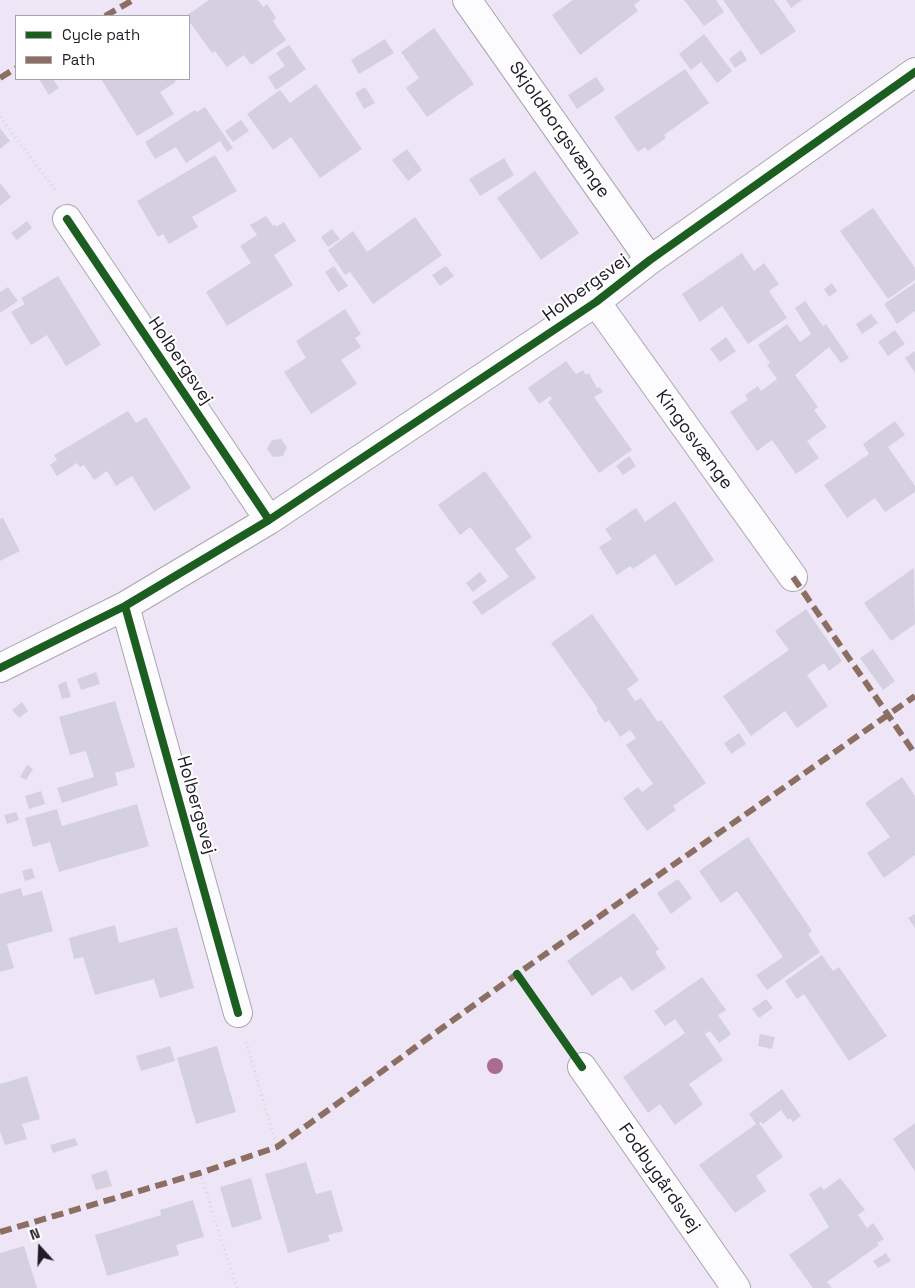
<!DOCTYPE html>
<html>
<head>
<meta charset="utf-8">
<style>
	body { margin:0 }
	#map { position:relative; width:915px; height:1288px; overflow:hidden; background:#eee6f6; font-family:"Space Grotesk",sans-serif }
	canvas { display:block }
	.legend { position:absolute; left:15px; top:15px; width:175px; height:65px; box-sizing:border-box; background:#fff; border:1px solid #a6a4a8; margin:0; padding:6px 9px; list-style:none; font-size:15px; color:#201b25 }
	.legend li { display:flex; align-items:center; gap:10px; height:25px }
	.legend b { width:25px; border:1px solid #a6a4a8 }
	.north { position:absolute; left:15px; top:1223px; width:50px; height:50px; -webkit-text-stroke:4px #fff; paint-order:stroke; rotate:340deg; font-size:14px; font-weight:700; line-height:20px; text-align:center; color:#201b25 }
	.north::after { content:''; display:block; margin:auto; width:18px; height:22px; background:#201b25; clip-path:polygon(50% 0,100% 100%,50% 72%,0 100%) }
</style>
</head>
<body>
<div id="map">
<canvas width="915" height="1288"></canvas>
<ul class="legend">
<li><b style="height:6px;background:#1b5e20"></b>Cycle path</li>
<li><b style="height:6px;background:#8d6e63"></b>Path</li>
</ul>
<div class="north">N</div>
</div>
<script>
const g = document.querySelector('canvas').getContext('2d');
g.lineJoin = 'round';
function fillPath(path, color) {
  g.fillStyle = color;
  g.fill(path, 'evenodd');
}
function shape(rows) {
  const path = new Path2D();
  for (const r of rows) {
    path.moveTo(r[0], r[1]);
    for (let i = 2; i < r.length; i += 2) path.lineTo(r[i], r[i + 1]);
  }
  return path;
}
function trace(path, color, width, dash) {
  g.strokeStyle = color;
  g.lineWidth = width;
  g.lineCap = dash ? 'butt' : 'round';
  g.setLineDash(dash || []);
  g.stroke(path);
}
function write(font, color, halo, rows, align = 'center') {
  g.font = font + ' "Space Grotesk",sans-serif';
  g.lineWidth = 4;
  g.setLineDash([]);
  g.textBaseline = 'middle';
  g.strokeStyle = halo;
  g.fillStyle = color;
  for (const [text, x, y, turn = 0] of rows) {
    g.save();
    g.translate(x, y);
    g.rotate((+turn || 0) * Math.PI / 180);
    g.textAlign = isNaN(turn) ? turn : align;
    if (halo) g.strokeText(text, 0, 0);
    g.fillText(text, 0, 0);
    g.restore();
  }
}
fillPath(shape([
	[209,0,258,0,263,7,267,4,276,18,273,21,286,40,251,65,244,55,227,67,215,51,212,53,189,21,189,16,186,16],
	[573,0,641,0,634,5,638,11,580,55,552,15],
	[684,0,716,0,724,12,704,26],
	[723,0,774,0,796,31,761,55],
	[786,0,802,0,791,8],
	[434,28,474,84,427,117,406,88,419,78,401,52],
	[704,34,732,71,717,83,701,62,691,70,679,54],
	[385,39,394,53,359,74,351,60],
	[289,45,306,69,276,90,268,77,285,66,276,53],
	[741,50,747,60,735,68,729,59],
	[685,69,709,103,664,135,666,138,648,151,645,147,638,152,614,117],
	[596,77,605,90,577,109,568,95],
	[39,79,53,79,59,88,49,95],
	[101,79,174,79,176,82,160,92,174,114,137,136],
	[316,84,362,149,320,178,291,137,273,150,247,114,280,90,290,103],
	[365,87,375,103,364,109,355,93],
	[205,107,233,148,227,152,220,141,186,163,176,147,155,159,145,142,195,110,197,112],
	[241,120,249,131,233,142,225,131],
	[0,128,10,141,0,149],
	[407,149,422,170,408,181,392,160],
	[215,155,237,191,192,217,198,227,169,244,163,234,158,237,137,201],
	[504,158,514,175,480,196,469,179],
	[535,171,579,233,541,260,497,198],
	[0,183,11,197,0,206],
	[873,208,915,268,915,280,888,299,840,231],
	[266,216,273,226,275,224,276,227,284,222,296,241,274,255,293,285,227,326,206,292,251,263,240,246,257,235,250,225],
	[415,217,442,255,373,304,350,272,345,275,328,250,353,231,367,252],
	[27,221,32,228,17,240,11,233],
	[332,229,340,239,328,247,321,237],
	[742,253,754,271,764,263,779,284,769,291,787,318,748,344,722,306,700,322,682,294],
	[334,266,348,286,338,292,325,272],
	[446,266,454,276,440,286,432,275],
	[58,276,101,345,66,366,47,335,31,345,11,312,25,304,21,298],
	[832,283,837,291,829,297,824,289],
	[915,283,915,311,897,324,884,304],
	[8,287,18,301,0,313,0,292],
	[805,301,823,326,826,324,849,358,841,363,829,347,795,375,818,407,814,410,827,427,807,441,819,458,796,474,772,440,757,451,730,412,748,400,745,395,758,386,761,391,777,379,767,365,770,363,758,345,787,324,800,342,811,334,795,308],
	[345,309,361,334,355,338,361,347,341,360,357,384,311,414,284,372,306,358,296,341],
	[871,314,878,323,862,334,856,324],
	[895,330,905,344,888,356,878,342],
	[726,337,736,351,720,362,710,349],
	[915,351,915,373,905,358],
	[566,361,576,374,583,370,586,375,589,373,597,388,599,387,603,392,594,397,632,450,599,473,548,402,552,399,550,396,539,404,528,388],
	[128,411,136,423,146,417,191,488,154,511,132,476,116,486,107,471,94,480,84,465,80,467,77,463,57,476,50,465,57,460,54,455],
	[895,421,905,435,888,447,915,486,915,492,885,512,875,498,847,518,824,485,869,454,863,444],
	[281,439,287,447,283,456,273,457,267,449,272,440],
	[629,456,636,466,623,475,616,466],
	[485,471,532,537,515,549,536,578,482,615,472,602,509,577,470,527,460,535,438,505],
	[675,501,714,560,676,586,655,554,633,569,630,566,617,575,599,547,612,539,605,529,636,508,645,522],
	[3,518,20,551,0,561,0,519],
	[914,568,915,624,891,641,864,603],
	[480,572,487,581,473,592,466,583],
	[806,609,842,661,829,671,824,663,807,675,828,706,797,728,785,711,751,736,723,696,789,650,775,631],
	[592,614,639,680,627,689,635,701,641,698,658,722,661,720,706,783,673,806,676,810,647,831,623,798,638,787,642,792,653,784,626,745,636,738,630,730,620,737,609,720,605,723,596,710,598,709,551,643],
	[873,649,895,681,883,690,860,658],
	[96,672,100,684,81,690,77,679],
	[66,681,71,697,62,699,58,685],
	[115,701,135,767,115,773,118,785,62,803,57,788,94,777,86,751,70,755,59,717],
	[22,702,28,711,19,718,12,710],
	[739,733,746,744,731,754,724,743],
	[27,765,33,769,26,780,20,777],
	[902,777,915,796,915,855,884,878,867,853,890,837,865,803],
	[41,791,45,804,29,809,25,796],
	[137,804,149,846,59,872,50,842,33,847,25,818,57,809,62,826],
	[16,812,19,820,7,824,4,815],
	[748,837,812,931,808,934,820,952,767,990,756,975,783,957,737,891,721,903,699,871],
	[32,868,35,878,25,881,22,871],
	[678,879,692,898,671,914,657,893],
	[21,888,23,896,42,891,53,931,7,944,14,968,0,972,0,894],
	[634,913,659,949,655,952,666,968,632,991,621,976,592,996,567,961],
	[915,914,915,928,908,918],
	[115,925,119,943,177,927,194,988,160,998,154,979,95,995,83,957,74,959,69,938],
	[822,955,833,971,839,967,887,1036,849,1061,804,994,797,999,785,981],
	[702,977,726,1010,718,1015,731,1034,719,1043,710,1031,705,1034,723,1060,689,1084,703,1104,675,1125,660,1104,648,1113,623,1077,685,1033,675,1019,665,1026,654,1011],
	[766,999,773,1008,759,1018,752,1009],
	[760,1034,775,1037,772,1049,758,1046],
	[170,1046,175,1061,141,1071,136,1056],
	[217,1046,236,1112,196,1124,177,1058],
	[27,1076,40,1119,22,1124,27,1139,5,1145,0,1131,0,1084],
	[782,1089,801,1116,793,1122,790,1118,788,1120,781,1110,763,1124,761,1122,759,1123,783,1157,756,1176,766,1191,735,1213,699,1165,756,1124,749,1114],
	[915,1123,915,1171,893,1139],
	[75,1138,78,1145,53,1153,50,1145],
	[306,1162,316,1194,331,1190,343,1231,328,1235,330,1241,288,1253,265,1174],
	[107,1170,112,1186,96,1190,91,1175],
	[251,1178,262,1219,232,1228,220,1187],
	[840,1178,865,1210,858,1215,867,1228,873,1223,884,1239,877,1243,879,1245,827,1282,832,1288,813,1288,789,1255,829,1227,809,1194,821,1186,824,1190],
	[193,1200,204,1237,176,1245,179,1255,107,1276,95,1235,161,1215,160,1210],
	[24,1246,37,1288,0,1288,0,1253],
	[886,1253,891,1261,878,1268,873,1261]
]), '#d4d0e0');
const minor = shape([
	[467,0,650,260],
	[67,219,269,520],
	[596,302,793,577],
	[125,606,238,1013],
	[0,668,125,606,269,520,596,302,650,260,915,72],
	[582,1067,736,1288]
]);
trace(minor, '#aba5b1', 30);
trace(shape([
	[0,117,56,191],
	[246,1042,277,1147],
	[200,1173,237,1288]
]), '#d7d5d9', 3, [1, 4]);
trace(minor, '#fcfbfe', 28);
trace(shape([
	[105,16,133,0],
	[0,78,16,68],
	[793,577,915,754],
	[0,1232,200,1173,277,1147,517,974,915,696]
]), '#8d6e63', 6, [12, 6]);
trace(shape([
	[67,219,269,520],
	[125,606,238,1013],
	[0,668,125,606,269,520,596,302,650,260,915,72],
	[517,974,582,1067]
]), '#1b5e20', 8);
g.fillStyle = '#aa6c90';
for (const [x, y] of [
	[495,1066]
]) {
  g.beginPath();
  g.arc(x, y, 8, 0, 2 * Math.PI);
  g.fill();
}
write('18px', '#201b25', '#fff', [
	["Skjoldborgsvænge",559,130,55],
	["Holbergsvej",586,288,-36],
	["Holbergsvej",180,361,56],
	["Kingosvænge",694,440,54],
	["Holbergsvej",196,805,74],
	["Fodbygårdsvej",659,1178,55]
]);
</script>
</body>
</html>
